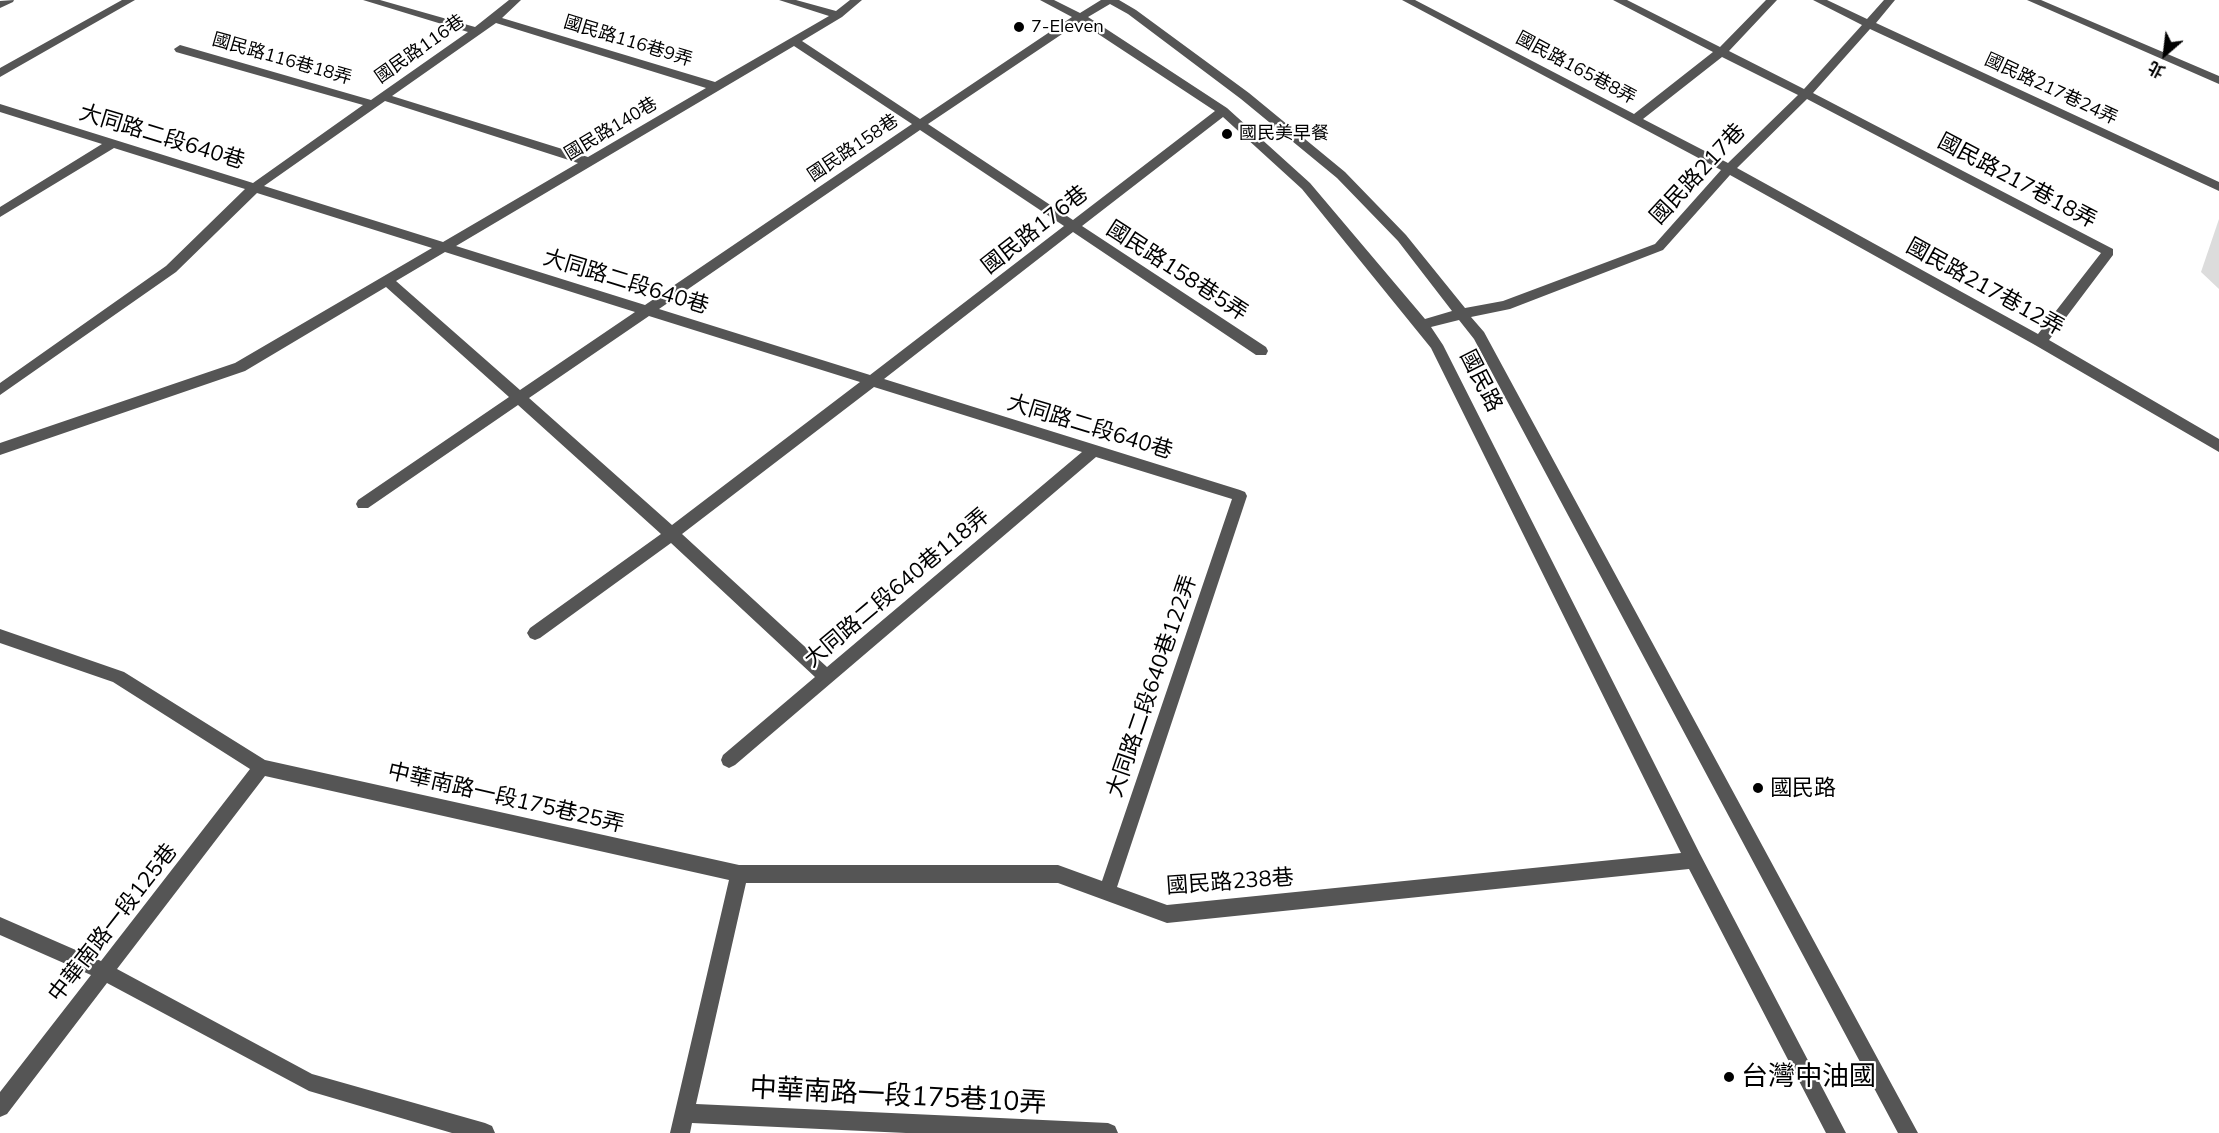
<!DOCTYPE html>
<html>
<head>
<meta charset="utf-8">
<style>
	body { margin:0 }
	#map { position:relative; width:2219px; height:1133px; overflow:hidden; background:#fff; font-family:Mulish,"Noto Sans TC",sans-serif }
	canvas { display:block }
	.north { position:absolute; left:2135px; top:24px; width:60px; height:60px; -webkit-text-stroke:4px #fff; paint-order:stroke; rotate:208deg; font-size:16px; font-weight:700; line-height:24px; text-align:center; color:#000 }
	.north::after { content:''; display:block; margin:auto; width:21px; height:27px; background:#000; clip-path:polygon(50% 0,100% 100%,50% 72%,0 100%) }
</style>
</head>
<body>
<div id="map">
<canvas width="2219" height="1133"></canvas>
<div class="north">北</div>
</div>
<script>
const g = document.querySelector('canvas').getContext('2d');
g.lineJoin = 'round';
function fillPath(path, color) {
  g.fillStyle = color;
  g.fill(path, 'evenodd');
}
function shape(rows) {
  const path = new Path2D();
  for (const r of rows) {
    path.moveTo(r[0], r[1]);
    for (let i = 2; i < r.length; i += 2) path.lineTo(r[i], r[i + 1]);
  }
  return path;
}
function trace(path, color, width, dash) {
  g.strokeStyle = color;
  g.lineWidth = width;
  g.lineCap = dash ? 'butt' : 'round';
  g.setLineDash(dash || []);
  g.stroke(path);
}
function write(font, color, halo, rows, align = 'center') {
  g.font = font + ' Mulish,"Noto Sans TC",sans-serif';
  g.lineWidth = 4.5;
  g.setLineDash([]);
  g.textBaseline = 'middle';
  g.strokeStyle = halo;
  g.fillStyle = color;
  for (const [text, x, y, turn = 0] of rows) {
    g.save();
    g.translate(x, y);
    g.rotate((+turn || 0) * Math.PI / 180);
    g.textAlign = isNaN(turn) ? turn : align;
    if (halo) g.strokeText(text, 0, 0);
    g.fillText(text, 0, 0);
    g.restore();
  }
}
fillPath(shape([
	[2219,219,2219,289,2201,272]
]), '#dcdcdc');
fillPath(shape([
	[14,0,13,2,0,8,0,1,14,0],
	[122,0,135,0,0,77,0,68,122,0],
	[363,0,380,0,475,27,509,0,521,0,502,18,715,82,829,16,779,0,796,0,836,11,850,0,862,0,842,17,802,41,920,119,1072,17,1040,0,1054,0,1080,13,1101,0,1119,0,1136,10,1249,93,1345,172,1406,235,1465,308,1503,301,1655,244,1721,170,1402,0,1415,0,1634,114,1713,52,1613,0,1627,0,1720,47,1766,0,1777,0,1729,51,1804,89,1862,25,1813,0,1827,0,1867,19,1884,0,1895,0,1876,23,2219,182,2219,191,1870,29,1813,93,2113,249,2113,255,2049,340,2219,439,2219,452,2035,345,1730,175,1663,250,1510,309,1471,317,1484,332,1918,1133,1898,1133,1474,339,1459,320,1431,327,1443,345,1700,854,1846,1133,1826,1133,1689,869,1167,923,1058,883,746,883,696,1104,1108,1123,1115,1126,1118,1133,906,1133,692,1123,690,1133,670,1133,729,880,265,776,117,969,312,1074,485,1123,492,1126,495,1133,452,1133,309,1091,107,983,7,1114,0,1117,0,1092,91,975,0,935,0,917,101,961,250,769,113,682,0,643,0,629,124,672,265,760,739,865,1058,865,1102,881,1232,499,1096,457,735,765,729,768,723,765,721,760,723,755,815,677,671,543,540,638,535,640,530,638,527,633,530,628,661,534,518,405,368,508,358,508,356,504,358,500,509,397,386,287,245,371,0,455,0,443,235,363,432,248,257,193,176,272,0,395,0,383,166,266,245,189,114,148,0,217,0,207,102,144,0,112,0,104,253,183,363,105,176,52,174,49,180,45,371,100,468,32,363,0],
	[1110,4,1128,14,1241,99,1337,178,1398,241,1452,311,1425,319,1310,183,1227,108,1088,17,1110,4],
	[1080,22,1215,111,1073,220,928,124,1080,22],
	[496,23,706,88,588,157,392,96,496,23],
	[794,46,912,124,645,305,456,246,794,46],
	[1722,57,1798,95,1728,163,1643,119,1722,57],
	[1807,99,2101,253,2038,334,1737,168,1807,99],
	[385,101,578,163,443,242,264,186,385,101],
	[1223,117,1302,189,1431,348,1681,853,1167,905,1117,887,1247,496,1245,492,1240,490,884,379,1073,232,1256,355,1266,355,1268,351,1266,347,1082,226,1223,117],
	[920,130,1064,226,870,375,659,309,920,130],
	[445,252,635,312,520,390,396,281,445,252],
	[649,316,860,382,672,525,529,398,649,316],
	[874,387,1082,452,827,667,682,534,874,387],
	[2027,0,2041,0,2219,76,2219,84,2027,0]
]), '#555');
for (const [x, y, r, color] of [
	[1019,27,6,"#000"],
	[1227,134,6,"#000"],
	[1758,788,6,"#000"],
	[1729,1077,6,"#000"]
]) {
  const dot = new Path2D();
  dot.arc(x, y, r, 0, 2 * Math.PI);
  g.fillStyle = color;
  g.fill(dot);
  trace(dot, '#fff', 2);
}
write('18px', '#000', '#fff', [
	["7-Eleven",1031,27],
	["國民美早餐",1239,134]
], 'left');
write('18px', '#000', '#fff', [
	["國民路116巷9弄",628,41,17],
	["國民路116巷",420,49,-35],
	["國民路116巷18弄",282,59,16],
	["國民路165巷8弄",1576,68,28],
	["國民路217巷24弄",2051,89,25],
	["國民路140巷",611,129,-31],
	["國民路158巷",853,148,-34]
]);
write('22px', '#000', '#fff', [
	["大同路二段640巷",162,137,17],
	["國民路217巷",1698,174,-47],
	["國民路217巷18弄",2017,181,28],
	["國民路176巷",1035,230,-38],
	["國民路158巷5弄",1177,271,33],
	["大同路二段640巷",626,282,17],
	["國民路217巷12弄",1985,287,29],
	["國民路",1481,381,63],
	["大同路二段640巷",1090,427,17],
	["大同路二段640巷118弄",897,588,-40],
	["大同路二段640巷122弄",1152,686,-71],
	["中華南路一段175巷25弄",506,798,13],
	["國民路238巷",1230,882,-4],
	["中華南路一段125巷",113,923,-52]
]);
write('22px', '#000', '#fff', [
	["國民路",1770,788]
], 'left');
write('27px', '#000', '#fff', [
	["台灣中油國",1741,1077]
], 'left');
write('27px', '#000', '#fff', [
	["中華南路一段175巷10弄",898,1096,3]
]);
</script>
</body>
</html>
